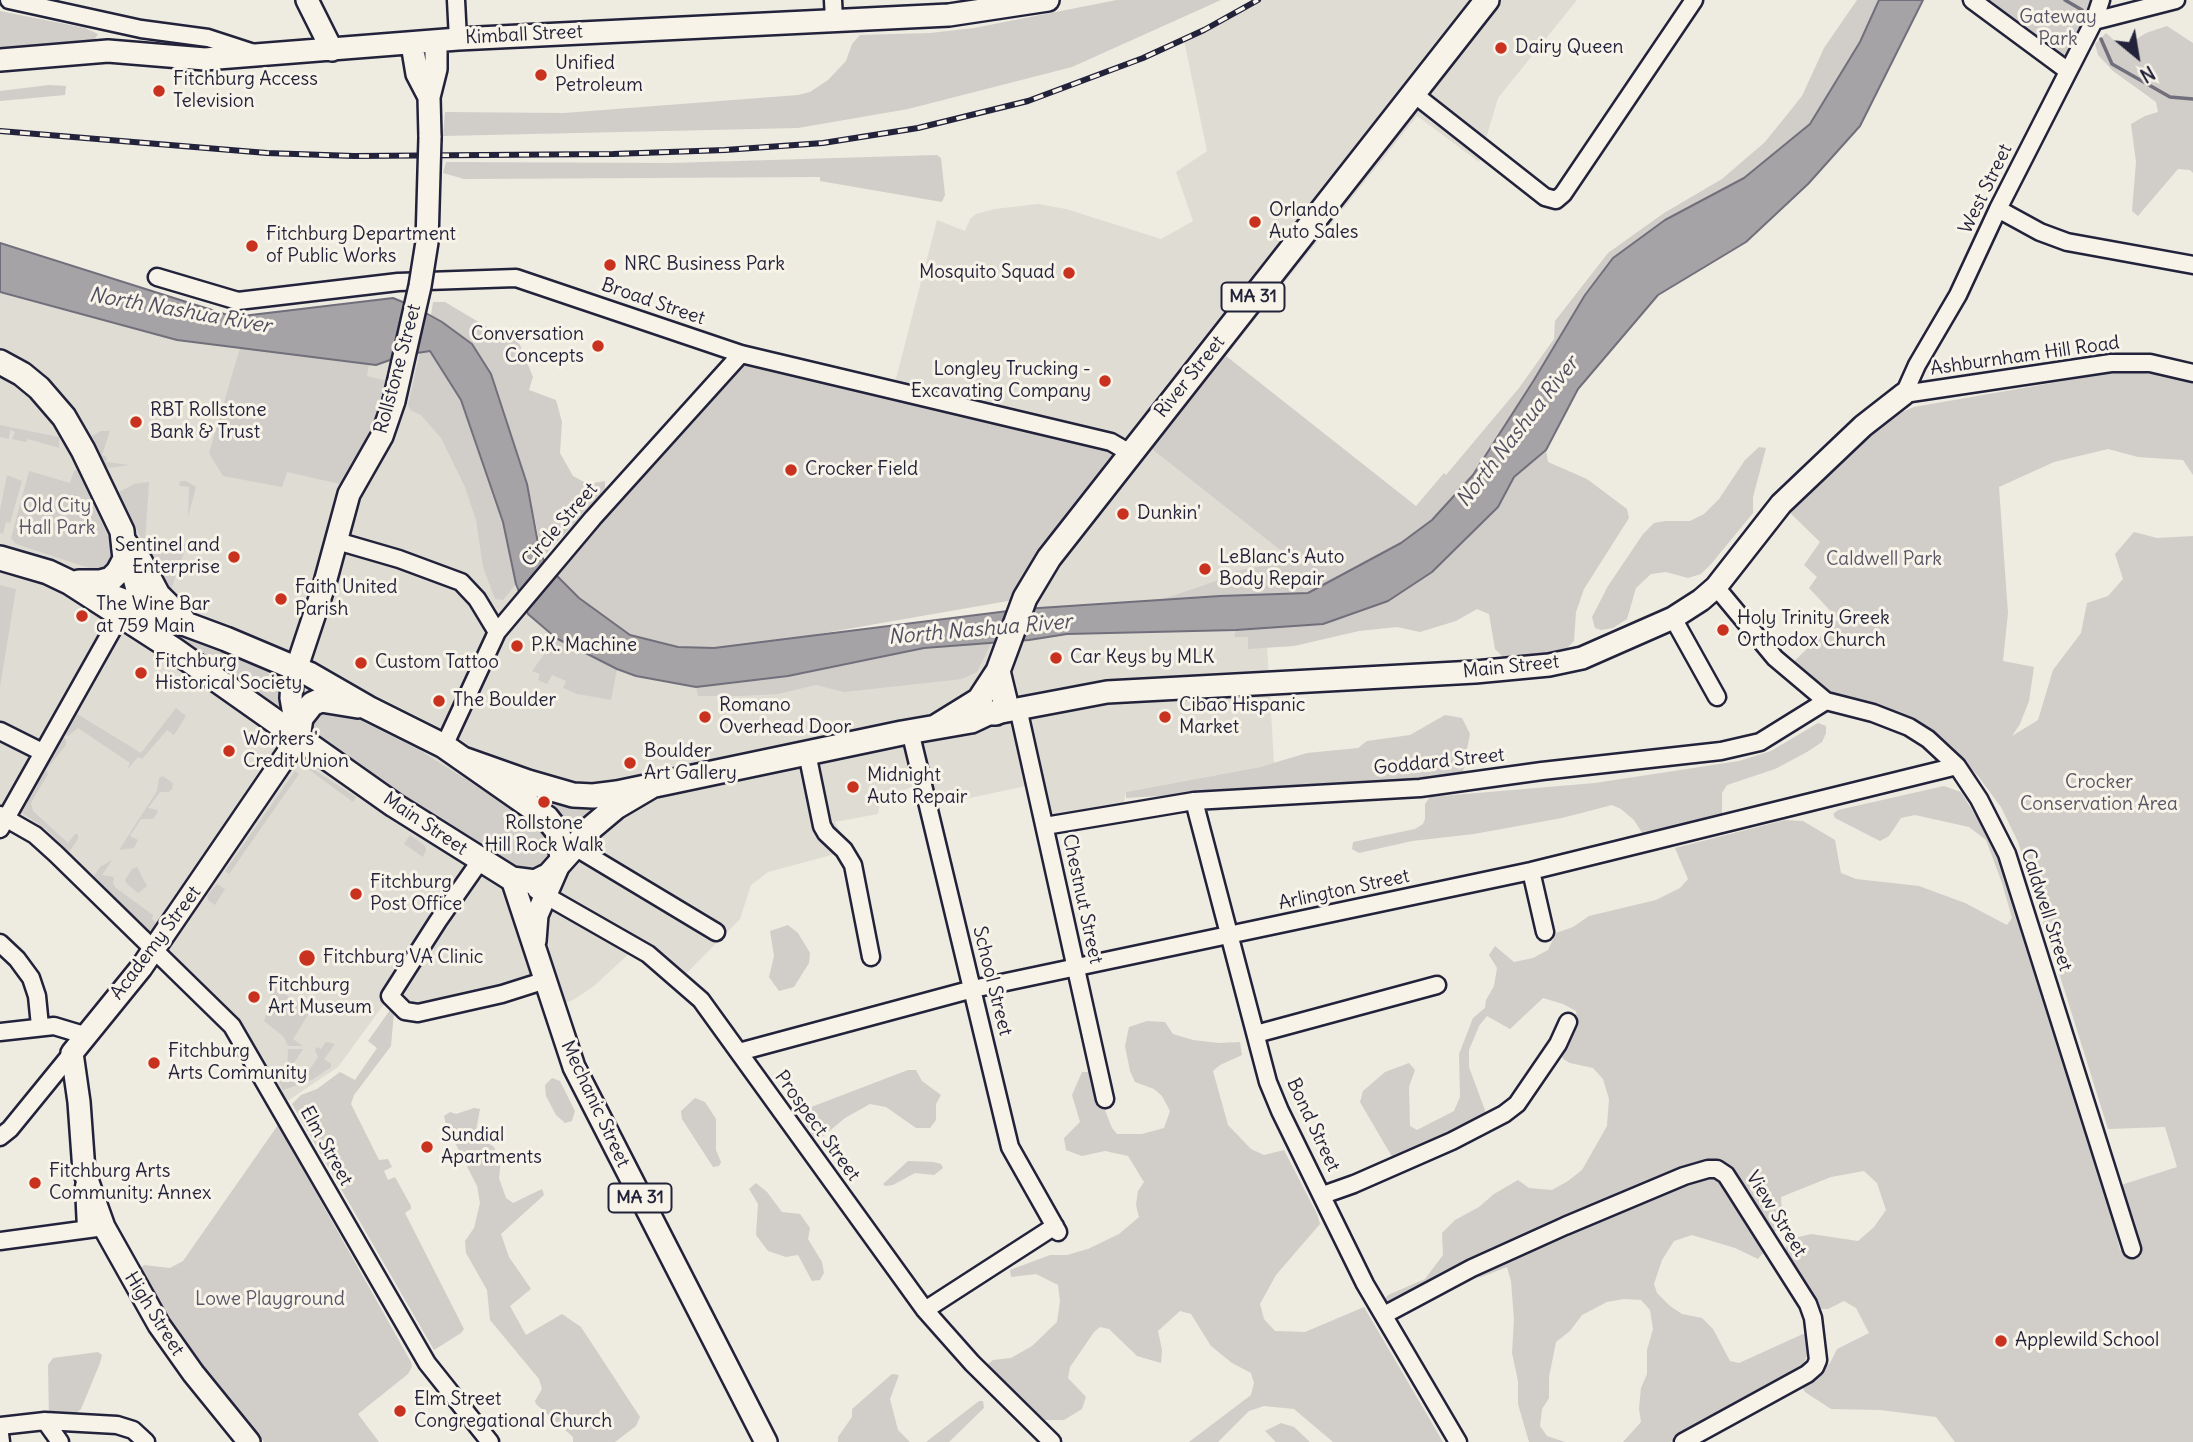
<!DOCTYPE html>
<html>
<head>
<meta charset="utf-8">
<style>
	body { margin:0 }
	#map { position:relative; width:2193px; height:1442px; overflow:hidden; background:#eeebe1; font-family:Delius,sans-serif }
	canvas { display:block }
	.north { position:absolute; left:2102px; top:21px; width:70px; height:70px; -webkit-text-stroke:5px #f7f3e8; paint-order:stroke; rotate:150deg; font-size:19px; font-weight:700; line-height:28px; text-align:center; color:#22223b }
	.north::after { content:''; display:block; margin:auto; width:24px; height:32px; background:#22223b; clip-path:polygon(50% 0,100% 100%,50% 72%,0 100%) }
</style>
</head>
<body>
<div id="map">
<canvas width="2193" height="1442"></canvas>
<div class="north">N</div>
</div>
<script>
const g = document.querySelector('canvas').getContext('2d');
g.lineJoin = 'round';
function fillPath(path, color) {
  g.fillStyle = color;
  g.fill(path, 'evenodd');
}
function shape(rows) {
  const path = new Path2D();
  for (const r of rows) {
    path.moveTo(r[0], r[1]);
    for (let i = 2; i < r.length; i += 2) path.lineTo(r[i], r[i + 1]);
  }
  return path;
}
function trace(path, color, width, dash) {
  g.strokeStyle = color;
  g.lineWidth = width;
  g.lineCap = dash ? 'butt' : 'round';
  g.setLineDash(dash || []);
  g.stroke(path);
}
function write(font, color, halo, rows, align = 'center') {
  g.font = font + ' Delius,sans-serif';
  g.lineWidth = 6;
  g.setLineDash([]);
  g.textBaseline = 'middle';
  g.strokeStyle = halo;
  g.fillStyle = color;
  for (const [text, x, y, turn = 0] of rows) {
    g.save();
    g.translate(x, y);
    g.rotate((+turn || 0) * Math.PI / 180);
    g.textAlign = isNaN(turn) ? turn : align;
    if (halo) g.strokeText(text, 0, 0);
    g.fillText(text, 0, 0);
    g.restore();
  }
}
fillPath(shape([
	[1258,0,1577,0,1498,98,1479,162,1417,116,1226,356,1415,506,1220,596,1022,609,891,391,897,375,937,220,965,231,970,219,976,214,995,209,1038,204,1066,209,1161,239,1193,221,1176,172,1207,151,1184,40],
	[0,292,177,340,376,365,404,355,430,351,461,400,556,638,617,669,636,676,696,687,977,643,1029,640,1067,634,1266,628,1274,763,1260,767,1126,792,1123,807,1045,826,1035,784,928,807,923,788,909,788,880,801,878,814,835,822,850,850,768,872,751,885,740,919,680,980,634,949,594,986,573,1000,554,1007,545,980,418,1013,390,996,338,1067,280,1106,240,1038,66,864,0,815]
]), '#dfdcd4');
fillPath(shape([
	[1117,0,1221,0,1072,67,908,109,798,128,443,136,445,112,564,113,798,95,810,92,828,80,846,61,852,44,860,35,930,33,974,28],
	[1857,0,1879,0,1860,42,1810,124,1744,178,1665,220,1613,258,1585,295,1534,380,1473,475,1432,520,1401,543,1308,593,1157,601,1237,574,1236,571,1268,565,1288,556,1152,449,1226,356,1416,506,1444,473,1446,475,1519,388,1554,339,1555,321,1608,253,1664,213,1722,179,1765,142,1802,96,1824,48],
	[1972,0,2101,0,2068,71],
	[0,11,85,28,98,34,92,44,0,52],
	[2167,26,2193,43,2193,173,2190,170,2178,169,2138,216,2132,211,2136,162,2131,124,2145,116,2158,112,2156,102,2113,71,2098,55,2095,44,2106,33,2116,42,2127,45,2146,33],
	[49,85,66,86,65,95,0,101,0,91],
	[937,155,941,158,945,195,942,202,820,181,820,177,464,179,443,173,446,162,671,163],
	[433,302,445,302,492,330,514,338,520,345,533,377,529,390,556,400,562,422,560,453,573,476,588,484,605,481,605,491,543,557,527,484,491,374,472,343,431,315],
	[240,348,369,365,367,376,387,381,377,421,369,438,340,484,287,472,282,487,223,476,209,453],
	[430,351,461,400,503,522,516,584,503,600,495,599,483,567,476,520,465,487,441,438,421,415,410,410,408,405,420,353],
	[741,354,1130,453,1025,598,784,640,714,648,678,647,630,635,579,598,550,569],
	[2121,371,2163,375,2193,384,2193,475,2183,460,2138,457,2108,449,2054,462,1999,487,2008,613,2003,661,2034,667,2029,701,2020,724,2012,736,2038,720,2053,670,2081,633,2087,603,2108,596,2123,579,2115,554,2134,532,2157,538,2193,536,2193,1442,1955,1442,1936,1417,1880,1410,1831,1409,1805,1392,1802,1387,1830,1363,1837,1349,1869,1333,1856,1308,1844,1301,1828,1309,1821,1309,1785,1260,1786,1247,1795,1238,1811,1234,1858,1241,1874,1227,1886,1210,1877,1183,1864,1171,1831,1177,1781,1197,1782,1215,1779,1229,1771,1234,1746,1190,1722,1162,1712,1162,1392,1304,1384,1300,1388,1295,1425,1279,1443,1255,1442,1233,1455,1220,1479,1207,1494,1194,1518,1180,1529,1188,1552,1190,1568,1181,1582,1170,1607,1126,1609,1099,1603,1079,1593,1068,1570,1063,1563,1059,1562,1055,1578,1026,1576,1011,1563,1004,1543,998,1510,1029,1487,1016,1479,1026,1469,1050,1469,1067,1486,1113,1479,1123,1397,1159,1391,1155,1360,1102,1363,1091,1385,1072,1409,1063,1415,1070,1409,1087,1410,1126,1417,1130,1454,1111,1460,1097,1459,1054,1473,1018,1485,1008,1486,1000,1494,986,1497,968,1489,955,1495,946,1514,962,1533,958,1548,950,1556,933,1573,927,1589,916,1656,900,1680,888,1688,879,1675,848,1785,820,1803,821,1835,840,1841,873,1856,879,1919,886,1965,903,2007,925,2012,918,2002,883,1986,840,1969,827,1915,815,1901,818,1889,836,1880,841,1835,818,1833,814,1838,810,1944,786,1961,792,2002,858,2041,988,2101,1169,2120,1250,2136,1247,2118,1186,2177,1167,2165,1127,2108,1129,2018,842,2001,807,1978,776,1962,759,1928,739,1826,701,1786,669,1838,619,1809,588,1817,577,1804,565,1820,542,1781,504,1890,417,1914,407],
	[0,425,59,437,59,448,28,439,26,442,12,439,15,432,10,430,9,439,0,437],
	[101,431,110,431,102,455,107,457,106,462,129,465,110,468,106,466,92,436],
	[1759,447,1766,448,1753,497,1753,513,1712,563,1701,574,1688,578,1666,572,1651,574,1636,588,1627,619,1613,628,1601,630,1595,628,1592,617,1608,586,1643,534,1654,523,1665,521,1690,521,1704,514,1719,499,1745,460],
	[1546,450,1548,462,1587,479,1627,509,1629,518,1584,589,1576,612,1574,641,1568,647,1570,650,1532,658,1514,656,1504,658,1495,649,1489,614,1477,609,1456,621,1420,632,1397,627,1359,631,1294,646,1248,649,1248,637,1234,637,1236,630,1323,624,1388,601,1432,572,1498,507,1514,477],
	[77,470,114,549,114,560,105,569,98,571,16,544,11,538,29,471,70,483,74,471],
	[7,475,22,481,10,523,6,522,3,534,0,533,0,510],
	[180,481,186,481,196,487,188,517,189,487,179,486],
	[149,482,145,542,159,543,161,547,172,548,175,544,187,544,172,587,168,591,161,580,119,492,134,484],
	[0,585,16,589,0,687],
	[165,627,268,672,274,671,284,674,285,711,281,712],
	[556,638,617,669,611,700,577,694,563,688,566,681,552,675,547,684,538,680,540,674,532,671],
	[992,642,977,672,962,679,844,692,816,685,778,694,741,696,698,696,696,687,788,676,924,648],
	[332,706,386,729,408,744,417,746,425,754,506,804,512,803,532,817,550,837,552,852,547,863,538,870,516,871,391,790,315,737,310,728,310,716],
	[176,708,186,716,174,735,167,730,142,759,138,757,127,770,130,763,78,728,68,736,62,732,74,712,141,753],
	[1445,715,1462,718,1470,734,1465,759,1465,766,1462,773,1408,781,1126,798,1126,792,1260,767,1307,753,1358,748,1367,741,1410,735],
	[1818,723,1826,726,1826,733,1822,742,1807,752,1775,769,1727,785,1722,793,1722,817,1644,836,1634,820,1621,809,1612,805,1562,818,1474,834,1412,841,1359,853,1352,849,1353,842,1415,829,1423,824,1425,819,1425,804,1430,797,1595,783,1739,761,1771,751],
	[60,735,66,739,66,745,46,770,48,774,31,803,33,811,68,843,75,834,78,834,78,839,69,852,46,829,19,811],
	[301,761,356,797,353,802,300,763],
	[295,771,299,774,229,874,225,871],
	[163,776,173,783,172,789,169,792,160,792,148,808,157,810,158,812,153,819,141,819,130,836,138,840,134,848,119,850,157,791,159,778],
	[522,789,593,806,596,812,571,837],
	[410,835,425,846,426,850,423,857,404,844],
	[112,860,102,875,114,877,113,884,116,888,153,915,152,919,157,924,152,931,148,930,94,876,100,867],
	[137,867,147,886,138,893,127,884,125,880,132,869],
	[217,884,225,889,215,905,208,900,207,896],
	[788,925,798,933,810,953,809,963,794,987,779,991,769,977,774,956,770,931],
	[272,986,311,1010,293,1039,303,1046,288,1046,284,1037,264,1021,272,996,268,993],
	[390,1010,394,1012,391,1046,354,1095,351,1104,379,1160,388,1159,392,1167,384,1171,388,1180,395,1177,411,1206,411,1209,405,1213,464,1329,461,1333,434,1350,292,1104,301,1095,317,1089,340,1072,355,1080,377,1048,368,1041],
	[1147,1021,1165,1022,1173,1034,1193,1040,1219,1043,1240,1042,1242,1055,1220,1065,1213,1071,1228,1125,1251,1149,1264,1155,1284,1150,1317,1214,1320,1224,1276,1275,1260,1304,1264,1319,1275,1331,1305,1332,1364,1307,1443,1442,1333,1442,1294,1409,1264,1406,1249,1411,1218,1442,1189,1442,1251,1395,1254,1383,1251,1373,1232,1363,1211,1346,1191,1314,1180,1311,1158,1331,1162,1350,1161,1363,1137,1356,1109,1329,1100,1327,1094,1332,1070,1367,1068,1378,1086,1397,1082,1409,1064,1420,1041,1420,987,1365,993,1360,1011,1358,1032,1346,1057,1322,1060,1301,1058,1285,1036,1274,1011,1277,1010,1270,1050,1255,1067,1255,1088,1249,1119,1234,1139,1217,1136,1205,1138,1191,1144,1182,1128,1156,1105,1151,1082,1156,1066,1150,1064,1138,1080,1122,1072,1095,1082,1072,1090,1072,1112,1128,1117,1134,1142,1134,1164,1128,1170,1111,1162,1096,1154,1089,1135,1082,1130,1071,1125,1046,1129,1027],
	[326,1042,335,1044,324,1059,331,1064,331,1067,312,1080,283,1090,279,1082,287,1077,288,1049,303,1049,292,1066,306,1075,318,1057,315,1050,317,1047,321,1049],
	[908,1070,916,1070,922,1081,941,1095,936,1104,936,1120,930,1128,916,1128,886,1107,870,1104,845,1118,821,1138,814,1138,802,1118,806,1109],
	[552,1078,560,1081,575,1111,572,1121,565,1123,556,1115,546,1096,545,1085],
	[695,1098,705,1102,716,1119,716,1150,721,1162,719,1166,713,1167,682,1119,681,1111],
	[474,1108,480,1109,475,1136,493,1146,501,1159,499,1178,506,1198,513,1203,542,1189,544,1195,501,1234,509,1257,531,1289,510,1306,526,1335,562,1314,581,1327,640,1417,636,1426,615,1442,573,1442,573,1437,536,1404,535,1401,542,1389,539,1379,490,1320,487,1290,466,1253,465,1241,474,1228,480,1203,477,1186,446,1125,444,1116,450,1112,456,1114],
	[278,1125,411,1362,412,1367,408,1374,358,1414,379,1442,264,1442,178,1335,141,1268,144,1265,170,1268,183,1261],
	[908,1161,933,1162,941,1164,943,1168,934,1175,915,1173,893,1185,885,1186,883,1184],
	[1711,1175,1722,1184,1759,1243,1763,1253,1758,1259,1735,1248,1692,1235,1674,1241,1662,1260,1654,1284,1657,1293,1670,1306,1682,1314,1702,1318,1713,1329,1730,1361,1739,1363,1803,1334,1810,1336,1808,1354,1801,1369,1670,1442,1623,1442,1641,1422,1639,1409,1641,1388,1647,1374,1647,1350,1653,1329,1650,1310,1641,1300,1624,1299,1607,1302,1582,1315,1570,1331,1556,1342,1549,1377,1549,1398,1542,1409,1540,1426,1547,1436,1565,1442,1529,1442,1518,1404,1518,1381,1512,1353,1514,1320,1511,1281,1507,1267,1481,1277,1473,1278,1477,1270,1687,1179],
	[756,1183,767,1192,782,1212,800,1214,810,1228,808,1239,822,1262,824,1273,820,1280,812,1281,798,1255,786,1257,768,1251,756,1235,758,1204,749,1189],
	[98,1352,102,1355,100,1363,81,1409,72,1417,49,1417,48,1365,53,1358],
	[892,1374,899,1375,890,1399,898,1430,910,1442,838,1442,838,1437,852,1417,852,1409],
	[979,1401,983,1401,984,1408,949,1442,926,1442],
	[1281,1423,1294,1427,1310,1442,1276,1442,1265,1431]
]), '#d1cdc9');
const water = shape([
	[1879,0,1923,0,1860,126,1808,184,1746,242,1658,295,1578,389,1546,450,1514,477,1498,507,1432,572,1388,601,1323,624,1236,630,1067,634,1029,640,924,648,788,676,696,687,636,676,617,669,556,638,528,614,516,584,503,522,461,400,430,351,404,355,376,365,177,340,0,292,0,243,234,317,393,298,415,307,442,322,472,344,491,374,527,484,540,554,550,569,579,598,630,635,678,647,714,648,1024,609,1220,596,1308,593,1401,543,1432,520,1473,475,1534,380,1585,295,1613,258,1665,220,1744,178,1810,124,1860,42,1879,0]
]);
fillPath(water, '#a6a3a6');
trace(water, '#716f7b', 2);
trace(shape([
	[2065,0,2082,10],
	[2101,39,2112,64,2170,97,2193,99]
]), '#716f7b', 3.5);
const minor = shape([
	[9,0,141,29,208,38,254,53],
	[456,0,458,39],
	[833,0,834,20],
	[1972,0,2068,71],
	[2094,21,2176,0],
	[1414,94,1545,197,1556,200,1563,194,1694,0],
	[1998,209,2040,232,2067,242,2193,265],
	[157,277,238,301,398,282,516,278,741,354,1111,442,1130,453],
	[1904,394,1917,365,1958,295,1998,209,2094,21,2101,0],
	[1904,394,2111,363,2150,363,2193,373],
	[337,541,399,559,461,582,477,599,497,632],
	[1716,587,1775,658,1826,701,1873,713,1909,727,1928,739,1957,766,1979,799,2007,854,2132,1249],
	[1673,618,1717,697],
	[1018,708,1105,1099],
	[0,731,42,752],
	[910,731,1010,1147,1058,1232],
	[444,746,497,632,593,518,741,354],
	[807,753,822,826,826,833,844,850,853,865,871,957],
	[1194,801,1268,1082,1280,1111,1365,1284,1458,1442],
	[0,815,35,835,56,854,232,1026,427,1363,490,1442],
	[1045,826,1194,801,1420,788,1542,771,1721,751,1760,742,1826,701],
	[0,829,120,616],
	[573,846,716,932],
	[480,861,438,921,390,996,405,1011,418,1013,502,994,546,980],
	[1531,871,1545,932],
	[536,890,648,954,701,1000,925,1310,972,1363,1052,1442],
	[0,943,17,959,31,978,37,996,40,1026],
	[0,1032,54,1026,84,1035],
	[1256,1034,1437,985],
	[739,1052,973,989,1531,871,1957,766],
	[0,1137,10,1129,72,1053],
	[84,1186,86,1229],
	[1323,1195,1354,1184,1452,1141,1504,1114,1517,1104,1558,1044,1568,1022],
	[0,1241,104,1227],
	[925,1310,1055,1226],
	[1384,1315,1472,1268,1565,1226,1684,1176,1708,1169,1717,1169,1726,1175,1735,1189,1808,1304,1813,1318,1818,1360,1815,1367,1807,1374,1683,1442],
	[45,1421,60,1442],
	[0,1426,45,1421,117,1425,133,1430,146,1442],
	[0,1434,1,1442]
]);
const major = shape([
	[307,0,332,50],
	[412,44,417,74,429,97],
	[0,60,108,51,205,59,458,39,949,15,1048,0],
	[430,137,429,97,436,69,436,41],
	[996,713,1107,692,1475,672,1549,665,1582,658,1673,618,1701,600,1716,587,1781,504,1863,426,1904,394],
	[512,879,574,1067,766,1442],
	[535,941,537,915,557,869],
	[249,1442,193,1373,159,1325,104,1227,84,1171,79,1102,72,1053,141,968,298,738,291,698,292,682,324,586,349,494,382,436,394,401]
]);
const highway = shape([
	[0,362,22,374,39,388,64,417,83,450,122,531,125,559,118,572,111,579,100,582,79,582],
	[126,544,146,619],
	[0,558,48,572,69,582,173,649,394,805,512,879,535,882,549,875,591,828,616,807,650,787],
	[140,561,158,595,183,620],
	[105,594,226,639,309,674,368,708,444,746,547,818,558,832,562,858],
	[937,726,979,700,998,671,1025,598,1049,558,1487,0],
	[298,738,301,718,312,704,321,700,358,706],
	[463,759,528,782,573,795,593,796,617,793,902,733,971,721,988,713,996,713,1003,708,1005,700,998,671]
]);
trace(minor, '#22223b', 21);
trace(major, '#22223b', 26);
trace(highway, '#22223b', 28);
trace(minor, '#f7f3e8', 16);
trace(major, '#f7f3e8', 21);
trace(highway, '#f7f3e8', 23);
const rail = shape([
	[0,131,267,153,354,156,613,154,725,150,823,143,918,128,1028,101,1143,58,1204,30,1258,0]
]);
trace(rail, '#22223b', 6);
trace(rail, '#f7f3e8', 3.5, [10]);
const majorBridge = shape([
	[394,401,420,286,427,242,430,137]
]);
trace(majorBridge, '#22223b', 26, []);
trace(majorBridge, '#f7f3e8', 21);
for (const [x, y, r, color] of [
	[1501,48,7,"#c8321e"],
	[541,75,7,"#c8321e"],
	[159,91,7,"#c8321e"],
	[1255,222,7,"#c8321e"],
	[252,246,7,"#c8321e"],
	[610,265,7,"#c8321e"],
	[1069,273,7,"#c8321e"],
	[598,346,7,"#c8321e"],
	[1105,381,7,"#c8321e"],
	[136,422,7,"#c8321e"],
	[791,470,7,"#c8321e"],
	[1123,514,7,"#c8321e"],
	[234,557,7,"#c8321e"],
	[1205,569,7,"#c8321e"],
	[281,599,7,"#c8321e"],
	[82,616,7,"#c8321e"],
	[1723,630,7,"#c8321e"],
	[517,646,7,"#c8321e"],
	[1056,658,7,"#c8321e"],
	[361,663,7,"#c8321e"],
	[141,673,7,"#c8321e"],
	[439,701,7,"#c8321e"],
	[705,717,7,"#c8321e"],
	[1165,717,7,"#c8321e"],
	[229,751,7,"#c8321e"],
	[630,763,7,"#c8321e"],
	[853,787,7,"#c8321e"],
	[544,802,7,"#c8321e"],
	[356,894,7,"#c8321e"],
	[307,958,9,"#c8321e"],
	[254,997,7,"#c8321e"],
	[154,1063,7,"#c8321e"],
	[427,1147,7,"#c8321e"],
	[35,1183,7,"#c8321e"],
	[2001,1341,7,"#c8321e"],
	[400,1411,7,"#c8321e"]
]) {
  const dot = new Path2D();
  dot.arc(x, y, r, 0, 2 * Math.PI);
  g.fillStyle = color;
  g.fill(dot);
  trace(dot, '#f7f3e8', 2.5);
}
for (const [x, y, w] of [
	[1253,297,63],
	[640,1198,63]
]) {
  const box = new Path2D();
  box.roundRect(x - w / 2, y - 14.5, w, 29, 5);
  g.fillStyle = '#f7f3e8';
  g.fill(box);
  trace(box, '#22223b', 2);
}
write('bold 18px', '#22223b', null, [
	["MA 31",1253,297],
	["MA 31",640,1198]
]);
write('19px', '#575566', '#f7f3e8', [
	["Gateway",2058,18],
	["Park",2058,40],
	["Old City",57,507],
	["Hall Park",57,529],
	["Caldwell Park",1884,560],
	["Crocker",2099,783],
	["Conservation Area",2099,805],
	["Lowe Playground",270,1300]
]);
write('19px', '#22223b', '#f7f3e8', [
	["Kimball Street",524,35,-3],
	["West Street",1986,189,-64],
	["Broad Street",653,302,19],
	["Ashburnham Hill Road",2025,356,-8],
	["Rollstone Street",398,369,-75],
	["River Street",1190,377,-51],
	["Circle Street",560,525,-49],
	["Main Street",1511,667,-6],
	["Goddard Street",1439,762,-6],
	["Main Street",425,824,34],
	["Arlington Street",1344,890,-12],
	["Chestnut Street",1082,899,78],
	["Caldwell Street",2046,910,72],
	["Academy Street",156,943,-53],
	["School Street",992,981,76],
	["Mechanic Street",595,1104,65],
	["Bond Street",1313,1125,65],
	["Prospect Street",817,1126,54],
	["Elm Street",326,1146,61],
	["View Street",1776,1214,58],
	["High Street",154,1314,58]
]);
write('19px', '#22223b', '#f7f3e8', [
	["Dairy Queen",1515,48],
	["Unified",555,64],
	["Petroleum",555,86],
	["Fitchburg Access",173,80],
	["Television",173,102],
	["Orlando",1269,211],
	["Auto Sales",1269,233],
	["Fitchburg Department",266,235],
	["of Public Works",266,257],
	["NRC Business Park",624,265],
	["Mosquito Squad",1055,273,"right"],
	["Conversation",584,335,"right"],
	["Concepts",584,357,"right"],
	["Longley Trucking -",1091,370,"right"],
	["Excavating Company",1091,392,"right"],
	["RBT Rollstone",150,411],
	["Bank & Trust",150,433],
	["Crocker Field",805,470],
	["Dunkin'",1137,514],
	["Sentinel and",220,546,"right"],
	["Enterprise",220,568,"right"],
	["LeBlanc's Auto",1219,558],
	["Body Repair",1219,580],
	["Faith United",295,588],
	["Parish",295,610],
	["The Wine Bar",96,605],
	["at 759 Main",96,627],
	["Holy Trinity Greek",1737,619],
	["Orthodox Church",1737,641],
	["P.K. Machine",531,646],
	["Car Keys by MLK",1070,658],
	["Fitchburg",155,662],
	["Historical Society",155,684],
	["Custom Tattoo",375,663],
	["The Boulder",453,701],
	["Romano",719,706],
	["Overhead Door",719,728],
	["Cibao Hispanic",1179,706],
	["Market",1179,728],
	["Workers'",243,740],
	["Credit Union",243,762],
	["Boulder",644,752],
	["Art Gallery",644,774],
	["Midnight",867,776],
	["Auto Repair",867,798],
	["Rollstone",544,824,"center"],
	["Hill Rock Walk",544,846,"center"],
	["Fitchburg",370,883],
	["Post Office",370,905],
	["Fitchburg VA Clinic",323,958],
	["Fitchburg",268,986],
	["Art Museum",268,1008],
	["Fitchburg",168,1052],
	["Arts Community",168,1074],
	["Sundial",441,1136],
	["Apartments",441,1158],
	["Fitchburg Arts",49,1172],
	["Community: Annex",49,1194],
	["Applewild School",2015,1341],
	["Elm Street",414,1400],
	["Congregational Church",414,1422]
], 'left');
write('italic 21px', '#504f60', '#f7f3e8', [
	["North Nashua River",180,311,10],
	["North Nashua River",1518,432,-52],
	["North Nashua River",980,630,-5]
]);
</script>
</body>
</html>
